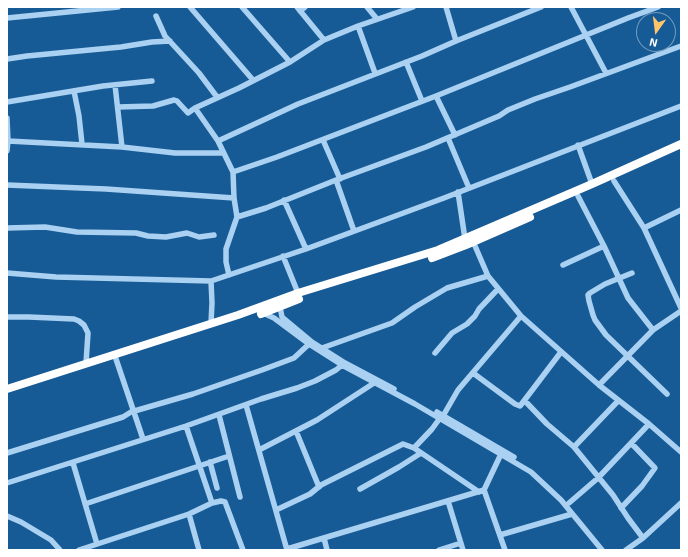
<!DOCTYPE html>
<html>
<head>
<meta charset="utf-8">
<style>
	body { margin:0 }
	#map { position:relative; width:688px; height:557px; overflow:hidden; background:#175b96; font-family:"Exo 2",sans-serif }
	canvas { display:block }
	.frame { position:absolute; inset:0; border:8px solid #fff; pointer-events:none }
	.north { position:absolute; left:636px; top:12px; width:40px; height:40px; box-sizing:border-box; background:#175b96; border:1px solid #749dc0; border-radius:50%; rotate:194deg; font-size:11px; font-weight:700; line-height:16px; text-align:center; color:#fff }
	.north::after { content:''; display:block; margin:auto; width:14px; height:18px; background:#ffc569; clip-path:polygon(50% 0,100% 100%,50% 72%,0 100%) }
</style>
</head>
<body>
<div id="map">
<canvas width="688" height="557"></canvas>
<div class="frame"></div>
<div class="north">N</div>
</div>
<script>
const g = document.querySelector('canvas').getContext('2d');
g.lineJoin = 'round';
function shape(rows) {
  const path = new Path2D();
  for (const r of rows) {
    path.moveTo(r[0], r[1]);
    for (let i = 2; i < r.length; i += 2) path.lineTo(r[i], r[i + 1]);
  }
  return path;
}
function trace(path, color, width, dash) {
  g.strokeStyle = color;
  g.lineWidth = width;
  g.lineCap = dash ? 'butt' : 'round';
  g.setLineDash(dash || []);
  g.stroke(path);
}
trace(shape([
	[190,7,253,80],
	[242,7,290,62],
	[297,7,324,40],
	[367,7,377,19],
	[446,7,456,41],
	[571,7,606,73],
	[300,11,305,7],
	[156,16,165,36,199,73,217,97],
	[7,18,118,7],
	[358,26,375,73],
	[7,59,27,56,121,47,152,42,170,41],
	[406,62,422,101],
	[115,85,122,147],
	[74,91,79,116,82,144],
	[436,96,455,135],
	[7,102,103,86,152,81],
	[118,107,153,106,174,100,177,101,188,113,195,108,239,88,290,62,324,40,358,26,413,7],
	[195,108,218,141,233,172,234,198,237,217,226,249,226,262,229,275],
	[7,118,8,141,7,151],
	[448,138,469,188],
	[323,140,340,179],
	[8,141,122,147,175,153,223,153],
	[218,141,298,104,422,56,456,41,541,7],
	[578,145,592,184],
	[233,172,277,157,436,96,628,18,658,7],
	[336,180,354,231],
	[614,181,644,228,681,308],
	[7,185,106,189,234,198],
	[458,192,465,239],
	[578,196,604,246,628,298,653,330],
	[284,200,306,249],
	[237,217,266,208,336,180,426,147,499,116,508,110,535,99,570,87,681,46],
	[7,228,45,227,77,232,136,233,148,236,166,237,187,233,199,237,214,235],
	[644,228,681,210],
	[472,239,488,276,521,316,599,385,649,424,681,452],
	[283,256,298,293],
	[563,265,604,246],
	[7,273,56,277,211,281,306,249,444,198,681,106],
	[632,273,605,284,590,293,588,295,589,301,593,315,595,320,606,335,667,394],
	[211,281,212,303,211,323],
	[280,307,282,317,312,342,345,363,394,389],
	[263,313,274,318,309,344,342,365,415,404,531,472,561,500,602,550],
	[7,317,29,317,74,319,79,321,84,325,88,333,86,363],
	[322,348,392,323,415,307,447,288,488,276],
	[435,353,452,333,467,324,475,316,479,309,498,289],
	[116,359,143,439],
	[473,373,515,404,520,406,533,389,561,352],
	[599,385,653,330,681,311],
	[525,401,547,424,574,447,613,495,628,518,643,538],
	[246,405,287,550],
	[437,412,514,457],
	[219,415,240,497],
	[443,416,458,390,521,316],
	[186,426,212,503,189,514,199,550],
	[296,431,319,487],
	[574,447,618,401],
	[414,448,432,429,440,418],
	[259,450,317,420,374,383],
	[7,453,123,417,131,412,193,394,262,370,294,358,309,344],
	[210,462,217,488],
	[73,463,97,544],
	[7,483,186,426,261,399,297,388,315,381,336,370,342,365],
	[360,489,399,467,421,453],
	[484,490,505,550],
	[448,501,463,550],
	[212,503,221,501,225,502,243,550],
	[569,503,598,478,649,424],
	[85,504,229,456],
	[621,508,642,486,655,468,631,443],
	[276,510,310,494,321,485,403,444,414,448,479,492],
	[7,516,21,522,51,540,60,550],
	[500,535,572,514],
	[324,538,327,550],
	[287,549,484,490,501,454],
	[79,550,189,514],
	[439,550,461,543],
	[626,550,643,538,681,503]
]), '#aad1f1', 5.5);
trace(shape([
	[432,258,466,245,530,217],
	[261,314,299,299],
	[7,389,238,315,298,293,438,250,592,184,681,144]
]), '#fff', 8);
</script>
</body>
</html>
